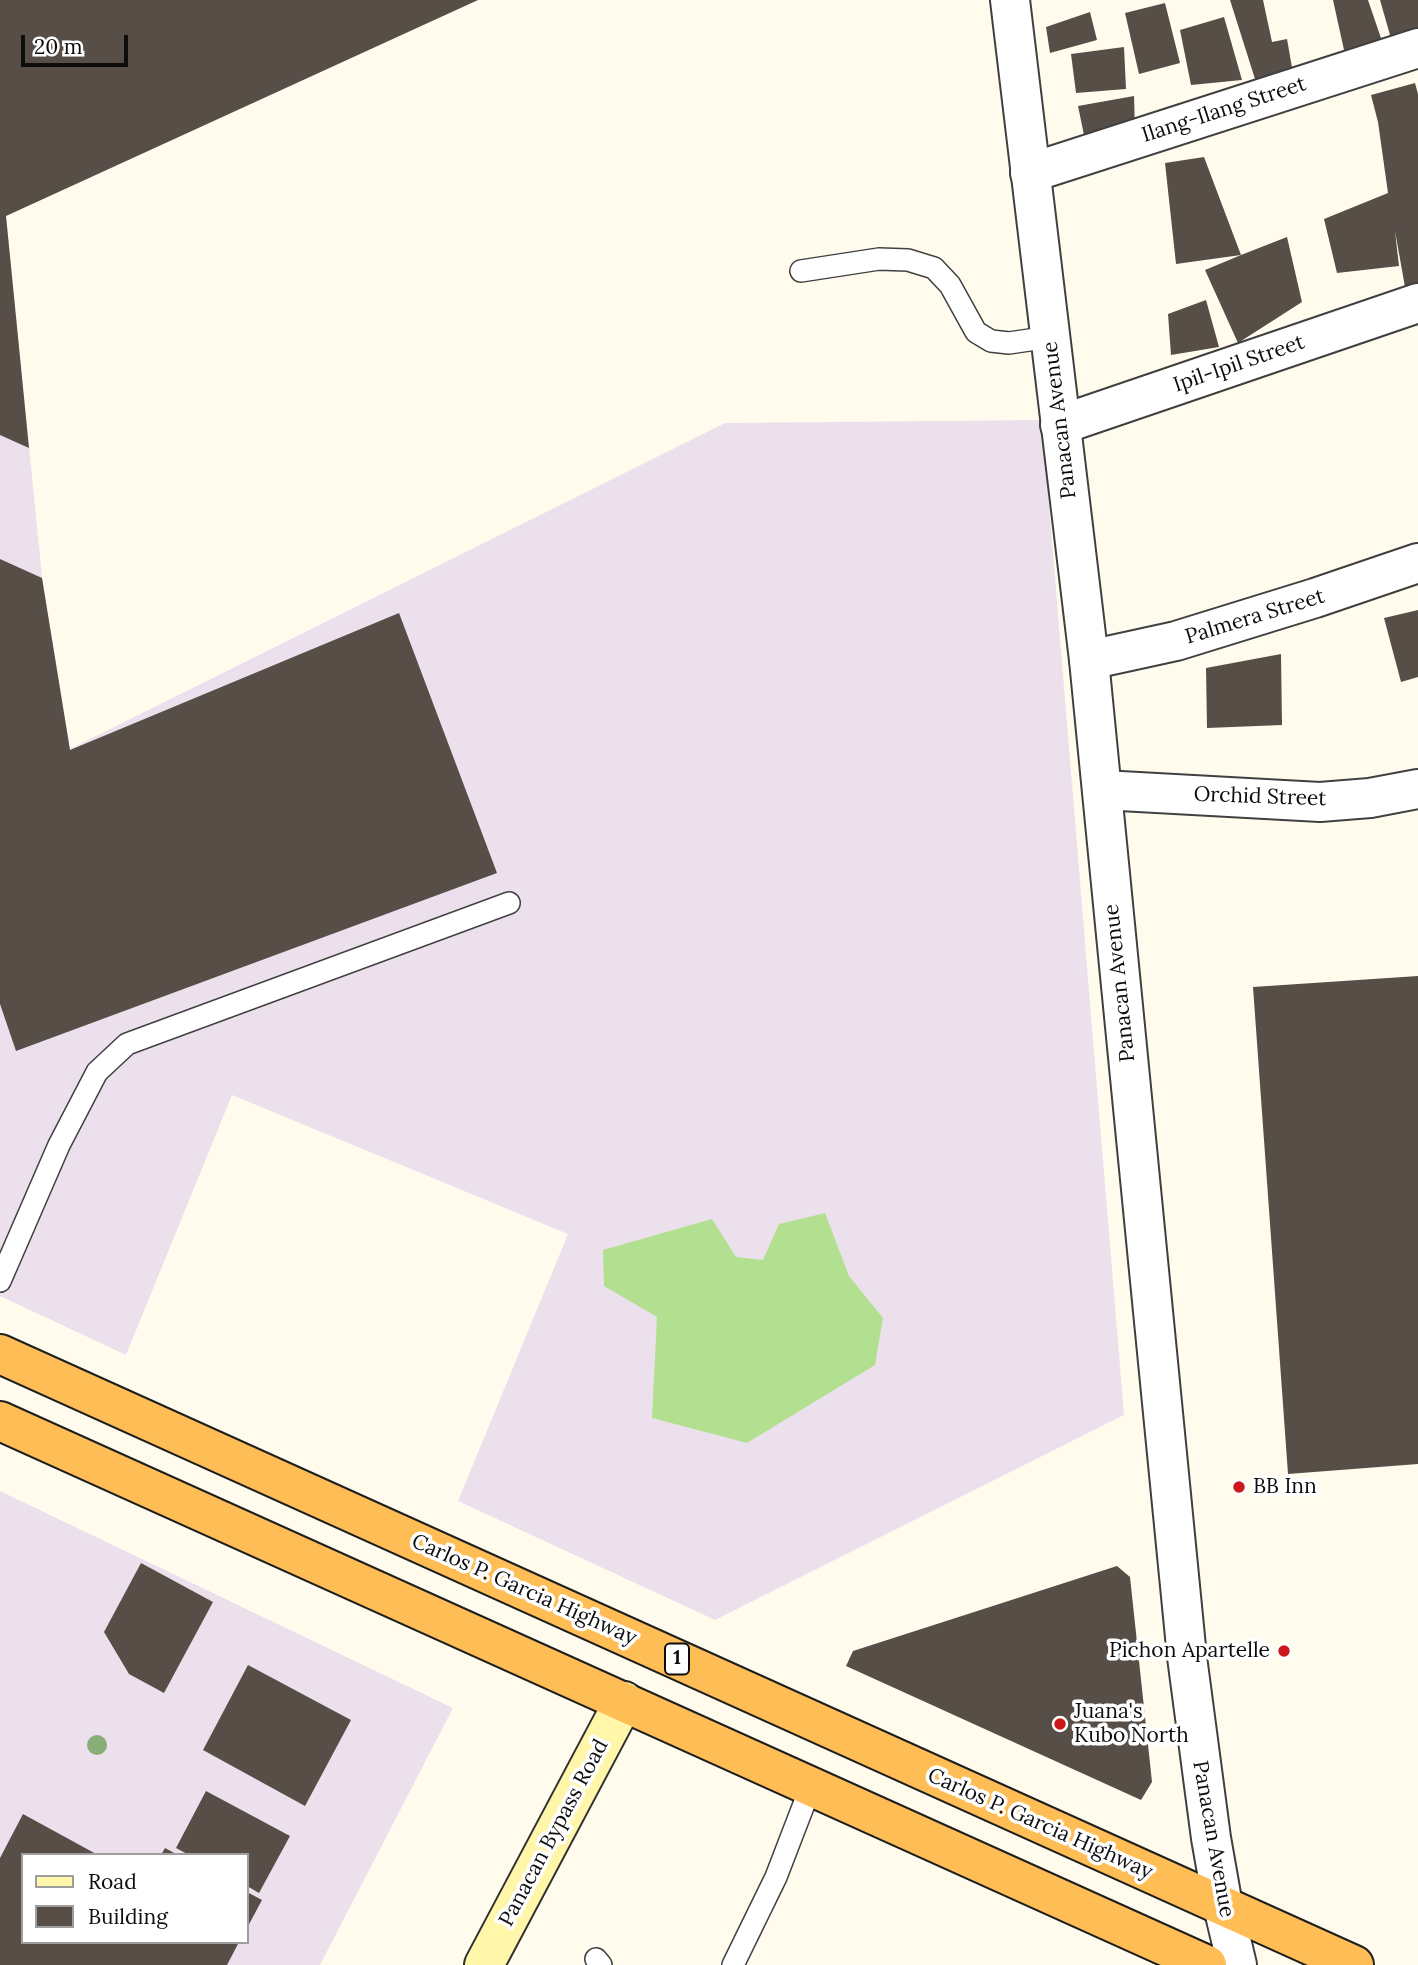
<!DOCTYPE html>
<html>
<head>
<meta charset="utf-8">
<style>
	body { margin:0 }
	#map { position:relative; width:1418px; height:1965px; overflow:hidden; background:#fffcee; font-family:Lora,serif }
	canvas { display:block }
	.legend { position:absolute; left:21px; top:1853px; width:228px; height:91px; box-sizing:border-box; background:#fff; border:2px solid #9e9e9e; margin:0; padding:9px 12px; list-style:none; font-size:21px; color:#0d0d0d }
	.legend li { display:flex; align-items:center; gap:14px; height:35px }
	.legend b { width:35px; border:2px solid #9e9e9e }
	.scale { position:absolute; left:21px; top:35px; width:107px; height:32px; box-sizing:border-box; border:4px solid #0d0d0d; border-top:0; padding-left:9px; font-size:21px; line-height:24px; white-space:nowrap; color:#0d0d0d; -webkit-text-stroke:5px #fff; paint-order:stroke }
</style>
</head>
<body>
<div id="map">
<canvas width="1418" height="1965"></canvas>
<ul class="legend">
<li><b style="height:9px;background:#fff6a9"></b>Road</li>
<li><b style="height:19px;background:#574e48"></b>Building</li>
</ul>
<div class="scale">20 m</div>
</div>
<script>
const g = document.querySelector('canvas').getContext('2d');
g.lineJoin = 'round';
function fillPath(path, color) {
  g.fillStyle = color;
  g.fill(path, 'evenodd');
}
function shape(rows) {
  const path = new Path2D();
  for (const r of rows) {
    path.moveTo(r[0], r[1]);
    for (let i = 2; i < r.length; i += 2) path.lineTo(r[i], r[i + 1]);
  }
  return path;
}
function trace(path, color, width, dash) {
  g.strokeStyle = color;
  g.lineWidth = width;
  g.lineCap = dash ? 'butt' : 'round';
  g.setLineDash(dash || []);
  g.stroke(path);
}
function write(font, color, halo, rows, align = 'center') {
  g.font = font + ' Lora,serif';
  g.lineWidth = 7;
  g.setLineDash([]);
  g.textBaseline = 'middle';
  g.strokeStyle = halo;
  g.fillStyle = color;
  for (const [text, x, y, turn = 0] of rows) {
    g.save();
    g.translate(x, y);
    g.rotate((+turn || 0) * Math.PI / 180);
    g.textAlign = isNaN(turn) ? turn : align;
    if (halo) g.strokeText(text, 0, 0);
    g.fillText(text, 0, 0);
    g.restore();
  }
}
fillPath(shape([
	[0,0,478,0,6,216,42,577,70,749,725,423,1042,420,1124,1415,715,1620,458,1501,568,1234,232,1095,126,1355,0,1296],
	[0,1491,453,1708,320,1965,0,1965],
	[23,1855,247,1855,247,1942,23,1942]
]), '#ece0ed');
fillPath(shape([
	[825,1213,849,1276,883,1318,875,1365,747,1443,652,1418,657,1317,604,1286,603,1250,712,1219,736,1257,763,1260,779,1224]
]), '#b3e090');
fillPath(shape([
	[0,0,478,0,6,216,29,448,0,435],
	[1230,0,1263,0,1272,42,1287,39,1293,73,1255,79],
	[1333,0,1368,0,1382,41,1344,50],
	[1380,0,1418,0,1418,36,1392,42],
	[1165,3,1180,63,1139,74,1125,13],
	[1090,12,1097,40,1050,53,1046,27],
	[1224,17,1242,80,1191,85,1180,30],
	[1124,47,1126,89,1076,93,1071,54],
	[1415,83,1418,94,1418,283,1405,287,1395,231,1399,266,1337,273,1324,219,1388,193,1378,122,1371,95],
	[1134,96,1135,130,1084,135,1078,106],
	[1204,157,1241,255,1287,237,1302,302,1238,343,1205,270,1241,255,1176,264,1165,163],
	[1206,300,1219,347,1171,355,1168,314],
	[0,559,42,578,70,750,399,613,497,873,16,1051,0,1004],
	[1418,610,1418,677,1401,682,1384,618],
	[1281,654,1282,725,1207,728,1206,668],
	[1418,976,1418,1464,1288,1474,1253,987],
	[141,1563,213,1602,164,1693,129,1674,104,1632],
	[1117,1566,1130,1577,1152,1782,1141,1800,846,1666,853,1651],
	[248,1665,351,1720,305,1806,203,1750],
	[206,1791,290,1836,259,1893,247,1886,247,1855,189,1855,176,1848],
	[23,1814,98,1855,23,1855,23,1942,239,1942,227,1965,0,1965,0,1858],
	[165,1848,178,1855,161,1855],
	[247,1892,262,1900,247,1928]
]), '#574e48');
const service = shape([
	[801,271,879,259,908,260,934,268,950,285,976,332,991,341,1009,343,1050,337],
	[0,1281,59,1145,97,1072,127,1044,509,903],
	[596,1959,601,1965],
	[733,1965,776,1877,811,1786]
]);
const minor = shape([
	[1030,173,1418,48],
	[1060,425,1418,303],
	[1089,660,1176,641,1315,598,1418,563],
	[1102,790,1320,802,1370,798,1418,789]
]);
const tertiary = shape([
	[1010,0,1089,660,1187,1657,1211,1838,1223,1906,1237,1965]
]);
const secondary = shape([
	[484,1965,624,1701]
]);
const trunk = shape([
	[0,1354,1354,1965],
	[0,1421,1207,1965]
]);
trace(service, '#404040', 24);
trace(minor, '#404040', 42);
trace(tertiary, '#404040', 42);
trace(secondary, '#2f2f2f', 42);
trace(trunk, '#1e1e1e', 42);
trace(service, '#fff', 21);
trace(minor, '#fff', 38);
trace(tertiary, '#fff', 38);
trace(secondary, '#fff6a9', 38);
trace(trunk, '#ffbd55', 38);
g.fillStyle = '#88ad78';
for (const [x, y] of [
	[97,1745]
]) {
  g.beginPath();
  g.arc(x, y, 10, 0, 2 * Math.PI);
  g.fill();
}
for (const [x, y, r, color] of [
	[1239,1487,7,"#cc171d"],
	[1284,1651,7,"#cc171d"],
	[1060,1724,7,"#cc171d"]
]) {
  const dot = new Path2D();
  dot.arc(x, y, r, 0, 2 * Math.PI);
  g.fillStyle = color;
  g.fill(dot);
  trace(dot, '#fff', 2.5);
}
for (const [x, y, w] of [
	[677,1659,24]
]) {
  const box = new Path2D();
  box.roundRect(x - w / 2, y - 15.5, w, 31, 5);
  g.fillStyle = '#fff';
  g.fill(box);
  trace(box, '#0d0d0d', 2);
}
write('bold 19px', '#0d0d0d', null, [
	["1",677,1659]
]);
write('21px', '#0d0d0d', '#fff', [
	["Ilang-Ilang Street",1224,110,-18],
	["Ipil-Ipil Street",1239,364,-19],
	["Panacan Avenue",1060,420,-97],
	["Palmera Street",1255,617,-17],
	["Orchid Street",1260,797,2],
	["Panacan Avenue",1120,983,-96],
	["Carlos P. Garcia Highway",524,1590,24],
	["Carlos P. Garcia Highway",1040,1824,24],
	["Panacan Bypass Road",554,1833,-62],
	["Panacan Avenue",1213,1839,80]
]);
write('21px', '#0d0d0d', '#fff', [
	["BB Inn",1253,1487],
	["Pichon Apartelle",1270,1651,"right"],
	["Juana's",1074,1712],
	["Kubo North",1074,1736]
], 'left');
</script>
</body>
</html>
